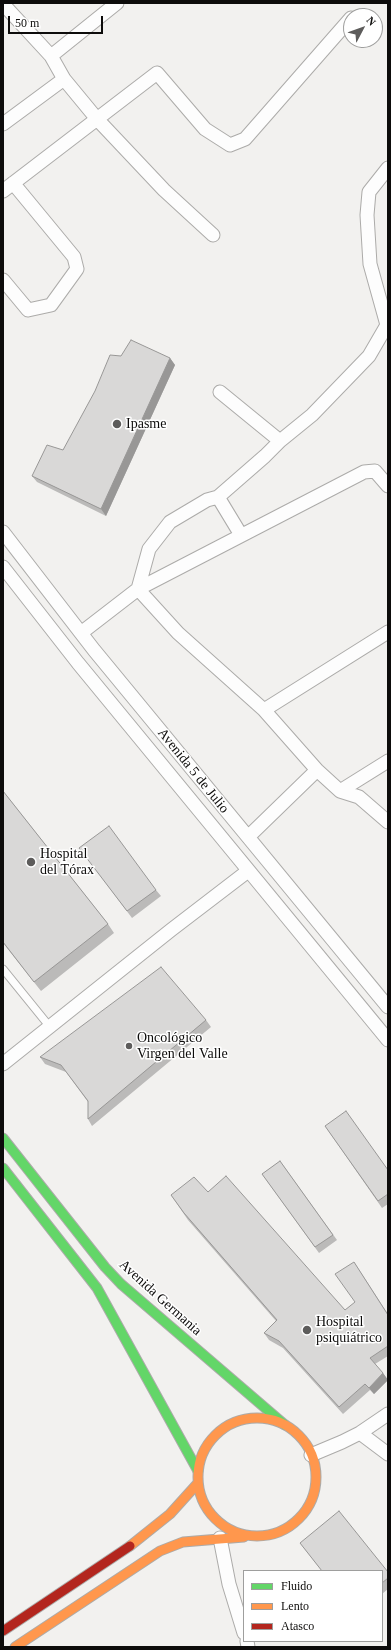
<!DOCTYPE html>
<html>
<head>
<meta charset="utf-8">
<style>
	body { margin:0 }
	#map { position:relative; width:391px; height:1650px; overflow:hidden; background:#f2f1ef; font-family:Georgia,serif }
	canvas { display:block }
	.frame { position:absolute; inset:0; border:4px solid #0d0c0b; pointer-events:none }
	.legend { position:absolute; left:243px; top:1570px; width:140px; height:72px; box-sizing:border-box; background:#fff; border:1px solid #9e9e9d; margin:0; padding:5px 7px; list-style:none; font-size:12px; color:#0d0c0b }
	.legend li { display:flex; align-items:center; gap:8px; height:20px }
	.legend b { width:20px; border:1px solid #9e9e9d }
	.north { position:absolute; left:343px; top:8px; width:40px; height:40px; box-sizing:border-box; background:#fff; border:1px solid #9e9e9d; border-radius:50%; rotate:49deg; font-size:11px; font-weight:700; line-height:16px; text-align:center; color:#0d0c0b }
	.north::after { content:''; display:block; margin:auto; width:14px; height:18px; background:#5d5c5b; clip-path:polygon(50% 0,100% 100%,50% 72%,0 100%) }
	.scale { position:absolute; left:8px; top:16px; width:95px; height:18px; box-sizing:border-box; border:2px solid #0d0c0b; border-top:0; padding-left:5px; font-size:12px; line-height:14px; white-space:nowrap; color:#0d0c0b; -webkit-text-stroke:3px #fff; paint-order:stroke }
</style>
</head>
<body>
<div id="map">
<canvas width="391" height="1650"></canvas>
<div class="frame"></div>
<ul class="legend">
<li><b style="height:5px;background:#63d668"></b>Fluido</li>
<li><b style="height:5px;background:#ff974d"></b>Lento</li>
<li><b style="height:5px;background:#b3261e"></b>Atasco</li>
</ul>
<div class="north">N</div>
<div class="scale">50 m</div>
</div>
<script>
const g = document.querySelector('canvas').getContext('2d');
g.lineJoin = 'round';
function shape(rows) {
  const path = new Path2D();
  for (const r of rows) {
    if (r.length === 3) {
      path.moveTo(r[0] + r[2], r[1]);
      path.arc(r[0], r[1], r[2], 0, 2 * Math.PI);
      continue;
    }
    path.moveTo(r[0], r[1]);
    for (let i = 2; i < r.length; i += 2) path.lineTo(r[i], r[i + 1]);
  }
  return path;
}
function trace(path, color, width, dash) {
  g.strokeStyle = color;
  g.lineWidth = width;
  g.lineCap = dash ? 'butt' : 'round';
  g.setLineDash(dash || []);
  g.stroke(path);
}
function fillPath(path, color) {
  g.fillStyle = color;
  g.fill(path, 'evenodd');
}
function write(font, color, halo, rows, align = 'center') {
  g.font = font + ' Georgia,serif';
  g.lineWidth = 3;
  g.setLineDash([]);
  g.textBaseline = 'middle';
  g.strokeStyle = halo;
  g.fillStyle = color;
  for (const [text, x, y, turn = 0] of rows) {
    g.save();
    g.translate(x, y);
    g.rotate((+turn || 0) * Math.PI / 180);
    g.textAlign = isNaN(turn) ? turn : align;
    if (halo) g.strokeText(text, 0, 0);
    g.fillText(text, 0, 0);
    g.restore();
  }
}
const lane = shape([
	[3,969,50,1027]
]);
const street = shape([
	[3,4,51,56,64,79,97,119,164,190,213,235],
	[51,56,117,3],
	[3,124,64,79],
	[388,168,369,192,367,215,370,264,387,325,369,356,312,415,280,441,265,456,218,497,207,500,170,522,149,549,138,589,178,633,264,710,317,770,340,791,359,797,388,822],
	[3,191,157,73,205,129,230,145,245,139,351,18],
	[3,280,28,310,51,305,77,269,74,257,13,183],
	[220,392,280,441],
	[218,497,241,535],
	[3,532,94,650,388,1007],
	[3,567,78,663,388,1040],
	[81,633,138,589,364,472,375,471,388,486],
	[264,710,388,632],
	[340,791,388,761],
	[248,837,317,770],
	[3,1064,171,930,248,871],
	[360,1433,388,1454],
	[311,1455,342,1442,360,1433,388,1414],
	[220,1538,229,1584,244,1633],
	[247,1641,248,1647]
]);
const fast = shape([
	[3,1138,105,1267,121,1284,285,1425],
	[3,1168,97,1288,198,1471]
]);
const slow = shape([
	[257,1477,59],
	[130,1546,170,1514,198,1483],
	[15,1647,160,1551,183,1542,244,1537]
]);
const jam = shape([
	[3,1631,130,1546]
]);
trace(lane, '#acaba9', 9);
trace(street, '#acaba9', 15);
trace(fast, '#acaba9', 11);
trace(slow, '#acaba9', 11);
trace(jam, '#acaba9', 11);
trace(lane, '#fdfdfd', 7);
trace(street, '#fdfdfd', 13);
trace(fast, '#63d668', 9);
trace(slow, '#ff974d', 9);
trace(jam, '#b3261e', 9);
fillPath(shape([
	[121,356,170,358,175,365,106,516,37,482,32,476,63,450],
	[3,791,108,924,114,933,41,991,3,943],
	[84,854,156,890,161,896,132,918],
	[206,1020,211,1027,92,1126,88,1119,88,1102,66,1072,45,1064,40,1057],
	[325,1126,388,1170,388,1204,382,1208],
	[280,1161,337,1240,319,1253,262,1174],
	[208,1192,345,1310,355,1303,354,1262,388,1314,388,1356,375,1364,383,1373,388,1380,374,1394,370,1390,343,1414,283,1348,269,1340,264,1333,276,1321,188,1220,171,1195],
	[300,1543,388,1572,388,1589,382,1594,382,1571,322,1571]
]), '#bbbab9');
fillPath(shape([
	[170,358,175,365,106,516,101,509],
	[383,1373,388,1380,374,1394,369,1388]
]), '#989796');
const building = shape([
	[131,340,170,358,101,509,32,476,47,445,63,450,95,391,110,355,121,356,131,340],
	[3,791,108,924,34,982,3,942,3,791],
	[109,826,156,890,127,911,79,848,109,826],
	[161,967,206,1020,88,1119,88,1101,61,1065,40,1057,161,967],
	[346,1111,388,1170,388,1194,378,1201,325,1126,346,1111],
	[280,1161,333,1235,315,1247,262,1174,280,1161],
	[226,1176,345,1310,355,1302,335,1274,354,1262,388,1315,388,1346,370,1358,383,1373,369,1388,365,1384,339,1407,279,1341,264,1333,277,1320,184,1213,171,1195,194,1177,208,1192,226,1176],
	[339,1511,388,1572,388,1578,382,1583,382,1571,322,1571,300,1543,339,1511]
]);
fillPath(building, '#d9d8d7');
trace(building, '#989796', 1);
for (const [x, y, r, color] of [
	[117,424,5,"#5d5c5b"],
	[31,862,5,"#5d5c5b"],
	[129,1046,4,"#5d5c5b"],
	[307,1330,5,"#5d5c5b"]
]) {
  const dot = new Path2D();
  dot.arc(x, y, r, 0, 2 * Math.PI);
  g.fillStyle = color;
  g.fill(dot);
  trace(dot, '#fff', 1.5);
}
write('14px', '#0d0c0b', '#fff', [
	["Ipasme",126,424],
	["Hospital",40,854],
	["del Tórax",40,870],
	["Oncológico",137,1038],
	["Virgen del Valle",137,1054],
	["Hospital",316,1322],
	["psiquiátrico",316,1338]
], 'left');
write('14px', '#0d0c0b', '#fff', [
	["Avenida 5 de Julio",193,771,51],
	["Avenida Germania",160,1298,42]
]);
</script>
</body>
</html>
